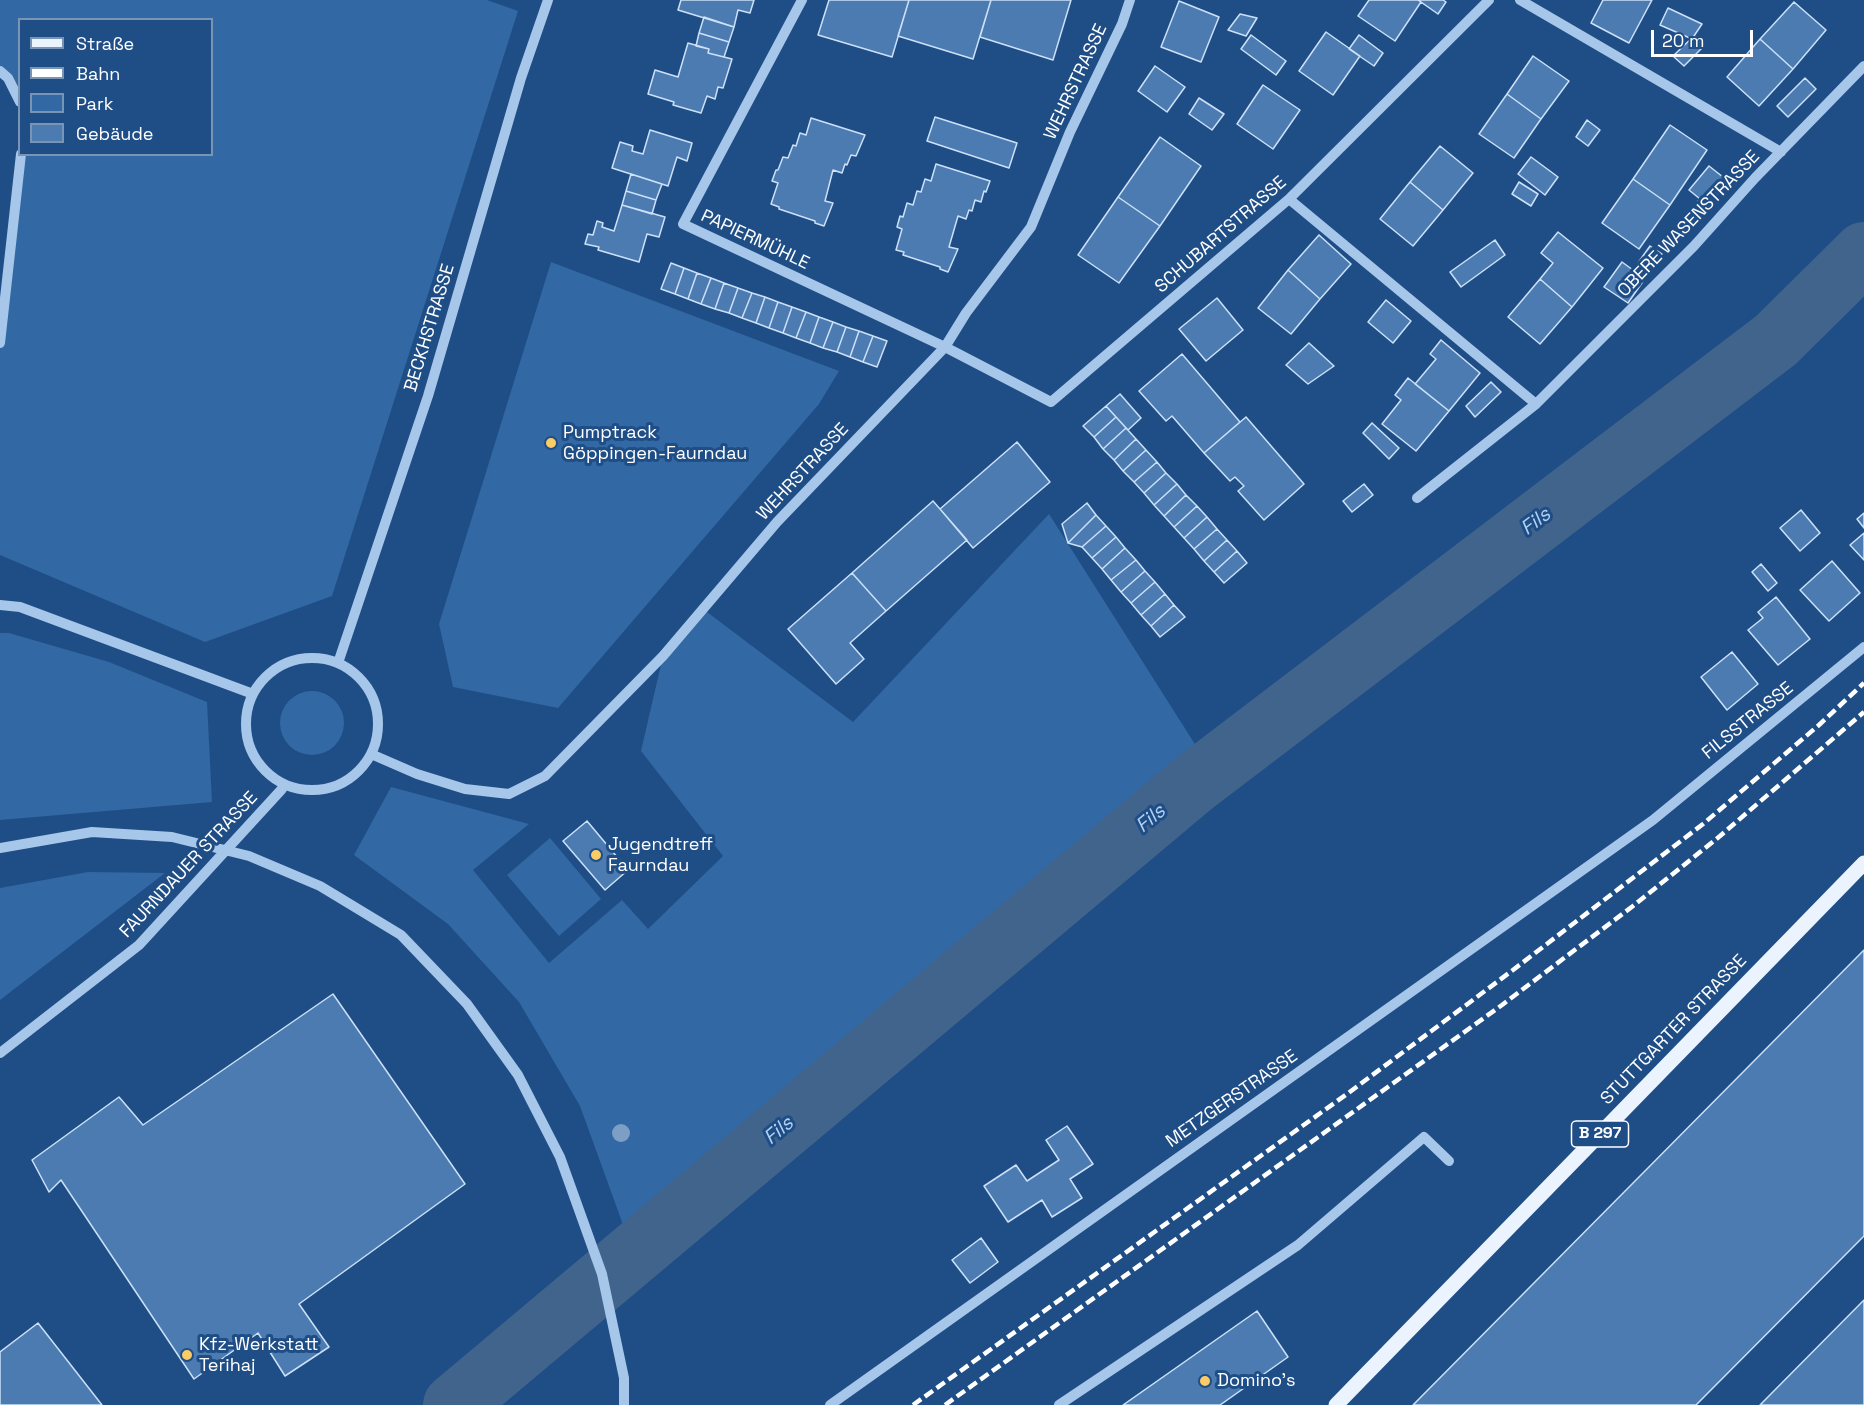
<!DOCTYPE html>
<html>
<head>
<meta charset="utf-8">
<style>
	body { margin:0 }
	#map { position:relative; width:1864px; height:1405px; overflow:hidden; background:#1f4e86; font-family:"Space Grotesk",sans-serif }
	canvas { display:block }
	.legend { position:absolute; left:18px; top:18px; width:195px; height:138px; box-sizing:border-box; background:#1f4e86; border:2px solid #7995b6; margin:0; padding:8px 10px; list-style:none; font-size:18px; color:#fff }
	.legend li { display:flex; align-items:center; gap:12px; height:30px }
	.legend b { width:30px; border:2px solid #7995b6 }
	.scale { position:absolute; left:1651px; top:30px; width:102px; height:27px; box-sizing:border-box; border:3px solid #fff; border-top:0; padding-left:8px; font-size:18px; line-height:21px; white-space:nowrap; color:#fff; -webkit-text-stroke:4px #1f4e86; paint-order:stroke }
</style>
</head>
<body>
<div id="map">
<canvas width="1864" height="1405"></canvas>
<ul class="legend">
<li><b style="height:8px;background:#ebf3fe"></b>Straße</li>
<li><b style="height:8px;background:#fff"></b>Bahn</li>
<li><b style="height:16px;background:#3268a3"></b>Park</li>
<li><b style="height:16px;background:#4b7bb1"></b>Gebäude</li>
</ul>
<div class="scale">20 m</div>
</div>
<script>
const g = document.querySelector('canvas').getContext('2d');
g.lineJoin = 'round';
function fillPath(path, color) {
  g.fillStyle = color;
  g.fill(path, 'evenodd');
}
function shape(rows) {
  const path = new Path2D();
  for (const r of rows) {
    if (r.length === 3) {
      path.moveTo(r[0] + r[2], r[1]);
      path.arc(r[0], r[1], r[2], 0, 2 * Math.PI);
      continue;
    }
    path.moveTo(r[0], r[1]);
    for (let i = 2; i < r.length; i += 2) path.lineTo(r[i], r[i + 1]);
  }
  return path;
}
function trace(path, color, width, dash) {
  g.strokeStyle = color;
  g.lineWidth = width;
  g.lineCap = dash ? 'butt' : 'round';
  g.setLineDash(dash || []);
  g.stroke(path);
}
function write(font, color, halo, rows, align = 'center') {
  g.font = font + ' "Space Grotesk",sans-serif';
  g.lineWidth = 6;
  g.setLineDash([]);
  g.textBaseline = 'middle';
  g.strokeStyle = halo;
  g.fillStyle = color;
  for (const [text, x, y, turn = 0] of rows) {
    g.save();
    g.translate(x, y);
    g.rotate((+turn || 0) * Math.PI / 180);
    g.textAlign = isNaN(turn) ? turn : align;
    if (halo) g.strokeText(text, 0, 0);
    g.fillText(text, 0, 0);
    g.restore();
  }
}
fillPath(shape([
	[0,0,487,0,518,11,332,596,205,642,0,555,0,343,21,155,212,154,212,20,20,20,19,102,0,71],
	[551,262,839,371,819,404,558,708,453,687,439,624],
	[1049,514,1198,749,626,1233,580,1106,519,1002,448,924,354,855,391,787,529,824,473,870,549,963,622,900,648,929,723,856,641,751,663,656,703,609,853,722],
	[0,633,9,633,109,662,207,702,212,802,0,820],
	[312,723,32],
	[550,838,601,899,559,936,507,875],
	[88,872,165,873,0,1000,0,888]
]), '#3268a3');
trace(shape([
	[454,1405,1193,784,1776,340,1864,253]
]), '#41648c', 62);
const building = shape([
	[681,0,754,0,750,13,738,10,734,27,678,10,681,0],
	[829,0,909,0,892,57,818,35,829,0],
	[909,0,991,0,973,59,898,36,909,0],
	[991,0,1071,0,1053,60,980,37,991,0],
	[1369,0,1418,0,1421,2,1395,41,1358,16,1369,0],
	[1418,0,1443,0,1446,2,1438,14,1418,0],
	[1603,0,1652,0,1629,43,1591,23,1603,0],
	[1179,1,1219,17,1201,62,1161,47,1179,1],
	[1794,2,1826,30,1793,69,1760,39,1794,2],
	[1668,8,1702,24,1692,39,1660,25,1668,8],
	[1240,14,1257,18,1246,36,1228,30,1240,14],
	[704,17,734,27,729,42,699,33,704,17],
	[1326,32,1360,56,1333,95,1299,71,1326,32],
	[699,33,729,42,724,57,708,53,709,49,696,46,699,33],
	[1251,35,1286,61,1276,75,1241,49,1251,35],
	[1359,35,1383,53,1374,66,1349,49,1359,35],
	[1694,36,1704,46,1684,66,1673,56,1694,36],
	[1760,39,1793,69,1759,106,1727,77,1760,39],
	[688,43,709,49,708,53,732,59,723,88,718,87,715,99,707,96,701,113,673,105,674,102,648,94,655,70,678,77,688,43],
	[1533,56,1569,81,1541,119,1507,94,1533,56],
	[1155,66,1185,87,1167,112,1138,91,1155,66],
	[1805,78,1816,89,1788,117,1777,106,1805,78],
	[1263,85,1300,110,1273,149,1237,124,1263,85],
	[1507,94,1541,119,1514,158,1479,134,1507,94],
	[1199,98,1224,114,1212,130,1189,114,1199,98],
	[935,117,1017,143,1009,168,927,141,935,117],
	[811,118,865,135,856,156,851,155,847,165,845,164,842,173,833,170,825,201,833,203,824,226,815,223,815,221,779,209,779,207,771,204,778,183,772,181,776,170,778,170,783,157,788,158,793,145,796,146,800,133,806,135,811,118],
	[1587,120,1600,130,1588,146,1576,137,1587,120],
	[1670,125,1707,150,1670,205,1633,179,1670,125],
	[650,130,692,143,687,161,677,157,668,186,612,168,620,142,633,146,632,151,643,154,650,130],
	[1160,137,1201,166,1160,226,1118,197,1160,137],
	[1440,146,1473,173,1443,210,1410,182,1440,146],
	[1531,157,1558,177,1545,195,1518,174,1531,157],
	[936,164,990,181,986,192,984,191,981,202,975,200,972,211,969,210,966,219,958,216,949,247,958,249,948,272,940,269,940,267,903,255,904,252,896,250,902,229,897,227,900,216,903,217,907,203,913,205,917,191,921,192,925,179,931,181,936,164],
	[1709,166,1728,181,1706,209,1697,202,1700,199,1689,190,1709,166],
	[631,174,662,184,656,200,626,191,631,174],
	[1633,179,1670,205,1639,249,1602,223,1633,179],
	[1410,182,1443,210,1413,246,1380,219,1410,182],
	[1519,182,1538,194,1531,206,1512,194,1519,182],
	[626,191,656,200,652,214,622,205,626,191],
	[1118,197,1160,226,1119,283,1078,255,1118,197],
	[622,205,665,217,659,237,647,234,639,262,598,250,599,247,585,244,588,234,593,235,597,221,603,223,602,227,614,231,622,205],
	[1558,232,1603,268,1572,307,1540,279,1553,263,1541,253,1558,232],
	[1319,235,1351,264,1320,299,1288,270,1319,235],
	[1495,240,1505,255,1461,287,1450,272,1495,240],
	[1650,246,1662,254,1628,303,1604,287,1622,262,1633,270,1650,246],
	[671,263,684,268,675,294,661,289,671,263],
	[684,268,697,273,688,299,675,294,684,268],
	[1288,270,1320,299,1291,334,1258,308,1288,270],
	[697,273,711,278,701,304,688,299,697,273],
	[711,278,724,283,715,309,701,304,711,278],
	[1540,279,1572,307,1540,344,1508,317,1540,279],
	[724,283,738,288,729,313,715,309,724,283],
	[738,288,752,293,742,318,729,313,738,288],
	[752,293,765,297,756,323,742,318,752,293],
	[765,297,778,302,769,328,756,323,765,297],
	[1217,298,1243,330,1206,361,1179,329,1217,298],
	[1386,300,1411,321,1393,343,1368,322,1386,300],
	[778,302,792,307,783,333,769,328,778,302],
	[792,307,806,312,796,338,783,333,792,307],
	[806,312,819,317,810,343,796,338,806,312],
	[819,317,833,322,823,348,810,343,819,317],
	[833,322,846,327,837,352,823,348,833,322],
	[846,327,859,331,850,357,837,352,846,327],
	[859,331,873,336,863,362,850,357,859,331],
	[873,336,887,341,877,367,863,362,873,336],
	[1441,340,1480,373,1449,411,1415,384,1436,359,1430,354,1441,340],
	[1309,343,1334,366,1308,384,1286,365,1309,343],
	[1182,354,1240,422,1204,453,1172,416,1166,421,1139,391,1182,354],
	[1408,378,1449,411,1416,451,1382,424,1401,400,1395,395,1408,378],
	[1491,382,1501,392,1475,417,1466,406,1491,382],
	[1120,394,1141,418,1128,430,1106,406,1120,394],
	[1106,406,1116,417,1094,437,1083,426,1106,406],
	[1116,417,1126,428,1103,449,1094,437,1116,417],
	[1246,417,1304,484,1264,520,1238,491,1244,486,1235,477,1230,481,1204,453,1246,417],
	[1372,423,1399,448,1389,459,1363,433,1372,423],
	[1126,428,1136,439,1114,460,1103,449,1126,428],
	[1136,439,1146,450,1123,471,1114,460,1136,439],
	[1017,442,1050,482,973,548,940,509,1017,442],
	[1146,450,1157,462,1134,482,1123,471,1146,450],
	[1157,462,1166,473,1144,493,1134,482,1157,462],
	[1166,473,1177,484,1154,505,1144,493,1166,473],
	[1177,484,1186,495,1164,516,1154,505,1177,484],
	[1364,484,1373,495,1352,512,1343,501,1364,484],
	[1186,495,1197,506,1174,527,1164,516,1186,495],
	[933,501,967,540,886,611,852,573,933,501],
	[1087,503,1096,515,1068,543,1062,524,1087,503],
	[1197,506,1207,517,1184,538,1174,527,1197,506],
	[1801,510,1820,533,1800,551,1780,528,1801,510],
	[1864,513,1864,528,1857,519,1864,513],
	[1096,515,1106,526,1082,547,1068,543,1096,515],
	[1207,517,1217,529,1194,549,1184,538,1207,517],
	[1106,526,1116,537,1092,558,1082,547,1106,526],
	[1217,529,1227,540,1204,561,1194,549,1217,529],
	[1864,533,1864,560,1850,545,1864,533],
	[1116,537,1125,548,1102,569,1092,558,1116,537],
	[1227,540,1237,551,1214,572,1204,561,1227,540],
	[1125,548,1136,560,1111,580,1102,569,1125,548],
	[1237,551,1247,563,1224,583,1214,572,1237,551],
	[1136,560,1145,571,1121,592,1111,580,1136,560],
	[1832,561,1860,593,1829,621,1800,590,1832,561],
	[1761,564,1777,583,1768,591,1752,572,1761,564],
	[1145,571,1155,582,1131,603,1121,592,1145,571],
	[852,573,886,611,850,643,864,659,836,684,788,629,852,573],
	[1155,582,1165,594,1141,615,1131,603,1155,582],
	[1165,594,1174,605,1151,626,1141,615,1165,594],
	[1776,597,1810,639,1778,665,1748,630,1763,618,1758,612,1776,597],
	[1174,605,1185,617,1160,637,1151,626,1174,605],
	[1732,652,1758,684,1727,710,1701,677,1732,652],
	[587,821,628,870,605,890,563,841,587,821],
	[1864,950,1864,1236,1696,1405,1413,1405,1864,950],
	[333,994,465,1184,299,1304,329,1347,285,1376,258,1333,194,1379,61,1180,49,1192,32,1160,119,1097,143,1125,333,994],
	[1067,1126,1093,1164,1070,1179,1082,1198,1052,1217,1042,1200,1008,1222,984,1186,1016,1165,1027,1181,1059,1160,1046,1140,1067,1126],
	[981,1238,998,1262,970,1283,952,1260,981,1238],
	[1864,1300,1864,1405,1760,1405,1864,1300],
	[1257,1311,1288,1357,1220,1405,1123,1405,1257,1311],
	[38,1323,102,1405,0,1405,0,1352,38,1323]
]);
fillPath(building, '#4b7bb1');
trace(building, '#cce1f8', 1.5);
trace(shape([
	[802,0,683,224,945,347,1051,402,1289,199,1489,0],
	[1520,0,1781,152],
	[0,71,8,78,20,102],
	[1289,199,1536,404],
	[0,343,21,154],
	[1417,498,1536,404,1694,246,1755,178,1864,66],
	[0,605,20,607,253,694],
	[312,724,66],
	[338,663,428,396,521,78,548,0],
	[371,754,417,774,465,789,509,794,545,776,663,656,777,522,945,347,966,313,1031,227,1070,132,1122,24,1130,0],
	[0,848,92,832,172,837,249,856,320,886,401,935,467,1004,518,1075,560,1157,602,1274,624,1378,624,1405],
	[0,1053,139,945,282,789,284,784],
	[830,1405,1653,820,1864,647],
	[1059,1405,1298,1245,1424,1137,1449,1161]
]), '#a7c7ea', 10);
trace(shape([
	[1336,1405,1864,863]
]), '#ebf3fe', 15);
trace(shape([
	[913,1405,1347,1094,1513,970,1703,824,1819,725,1864,683],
	[945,1405,1502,1005,1633,906,1720,836,1864,712]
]), '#fff', 4.5, [10, 4.5]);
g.fillStyle = '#7e9fc5';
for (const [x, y] of [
	[621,1133]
]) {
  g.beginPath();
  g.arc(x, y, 9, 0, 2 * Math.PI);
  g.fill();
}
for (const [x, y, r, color] of [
	[551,443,6,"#f9cc67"],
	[596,855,6,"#f9cc67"],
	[187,1355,6,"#f9cc67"],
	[1205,1381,6,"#f9cc67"]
]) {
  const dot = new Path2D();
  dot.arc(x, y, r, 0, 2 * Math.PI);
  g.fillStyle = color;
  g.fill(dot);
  trace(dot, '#1f4e86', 2);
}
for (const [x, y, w] of [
	[1600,1134,57]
]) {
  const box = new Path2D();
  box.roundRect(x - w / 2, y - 13, w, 26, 4.5);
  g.fillStyle = '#1f4e86';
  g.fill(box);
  trace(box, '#fff', 1.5);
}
write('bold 16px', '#fff', null, [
	["B 297",1600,1134]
]);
write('18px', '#fff', '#1f4e86', [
	["WEHRSTRASSE",1076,82,-65],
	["OBERE WASENSTRASSE",1689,224,-46],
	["SCHUBARTSTRASSE",1221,235,-41],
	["PAPIERMÜHLE",755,240,25],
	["BECKHSTRASSE",430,328,-73],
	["WEHRSTRASSE",803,472,-47],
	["FILSSTRASSE",1748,721,-39],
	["FAURNDAUER STRASSE",189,865,-47],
	["STUTTGARTER STRASSE",1674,1030,-46],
	["METZGERSTRASSE",1232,1099,-35]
]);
write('18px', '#fff', '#1f4e86', [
	["Pumptrack",563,433],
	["Göppingen-Faurndau",563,454],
	["Jugendtreff",608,845],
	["Faurndau",608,866],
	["Kfz-Werkstatt",199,1345],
	["Terihaj",199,1366],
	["Domino's",1217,1381]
], 'left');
write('italic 20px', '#b3d1f2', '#1f4e86', [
	["Fils",1536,522,-37],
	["Fils",1151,819,-40],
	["Fils",779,1131,-40]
]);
</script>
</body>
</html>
